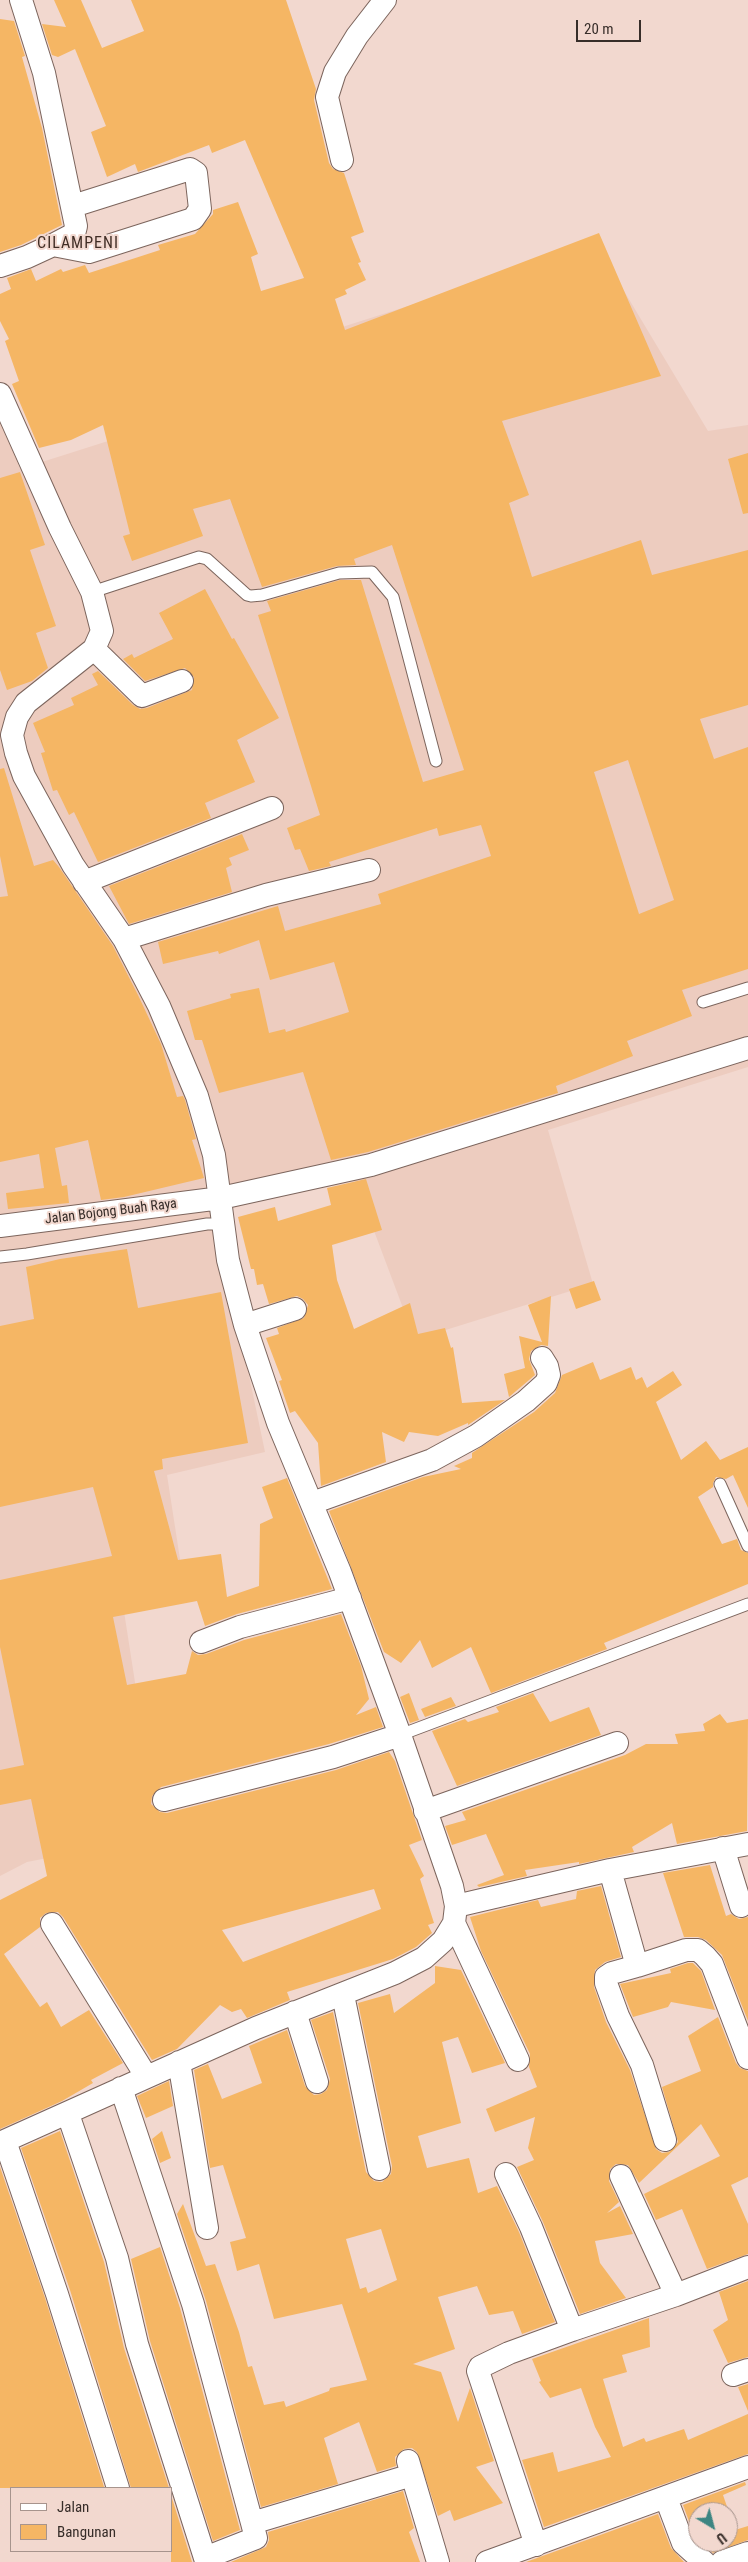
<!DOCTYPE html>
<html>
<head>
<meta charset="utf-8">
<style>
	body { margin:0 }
	#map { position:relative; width:748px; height:2562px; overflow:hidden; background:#f2d8cf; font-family:"Roboto Condensed",sans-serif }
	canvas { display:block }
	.legend { position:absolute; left:10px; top:2487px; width:162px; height:65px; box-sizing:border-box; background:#f2d8cf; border:1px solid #a7948d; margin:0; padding:6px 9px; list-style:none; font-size:15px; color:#372d29 }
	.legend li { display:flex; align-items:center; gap:10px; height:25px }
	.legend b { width:25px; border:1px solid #a7948d }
	.north { position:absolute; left:688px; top:2502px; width:50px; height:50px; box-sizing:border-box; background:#f2d8cf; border:1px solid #a7948d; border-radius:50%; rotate:143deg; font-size:14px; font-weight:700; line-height:20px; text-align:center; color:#372d29 }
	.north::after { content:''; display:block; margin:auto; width:18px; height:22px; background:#3d8582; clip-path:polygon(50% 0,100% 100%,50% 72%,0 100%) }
	.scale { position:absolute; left:576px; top:20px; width:65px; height:22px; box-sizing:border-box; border:2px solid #372d29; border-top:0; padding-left:6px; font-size:15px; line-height:18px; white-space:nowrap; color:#372d29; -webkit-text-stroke:4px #f2d8cf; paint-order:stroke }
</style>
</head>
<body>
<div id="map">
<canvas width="748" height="2562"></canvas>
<ul class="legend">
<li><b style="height:6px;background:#fff"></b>Jalan</li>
<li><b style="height:14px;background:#f5b664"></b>Bangunan</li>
</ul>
<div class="north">U</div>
<div class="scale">20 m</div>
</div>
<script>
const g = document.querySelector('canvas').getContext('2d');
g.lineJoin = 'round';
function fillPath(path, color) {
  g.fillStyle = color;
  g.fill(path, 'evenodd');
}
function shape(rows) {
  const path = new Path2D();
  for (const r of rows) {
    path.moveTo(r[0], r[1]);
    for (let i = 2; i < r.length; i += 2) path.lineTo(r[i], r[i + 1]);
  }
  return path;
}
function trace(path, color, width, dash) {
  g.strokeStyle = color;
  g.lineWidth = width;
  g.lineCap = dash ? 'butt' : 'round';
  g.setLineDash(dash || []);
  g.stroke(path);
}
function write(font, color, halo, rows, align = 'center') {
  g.font = font + ' "Roboto Condensed",sans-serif';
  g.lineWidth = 4;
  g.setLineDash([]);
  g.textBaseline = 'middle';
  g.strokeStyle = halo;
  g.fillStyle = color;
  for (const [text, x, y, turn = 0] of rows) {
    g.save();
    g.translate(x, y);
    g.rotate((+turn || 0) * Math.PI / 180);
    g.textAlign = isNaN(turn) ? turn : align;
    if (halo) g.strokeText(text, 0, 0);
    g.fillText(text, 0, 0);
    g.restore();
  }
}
fillPath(shape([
	[597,246,708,431,748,425,748,1067,548,1130,593,1284,359,1357,406,1316,353,1175,215,1213,265,1452,167,1475,184,1585,123,1605,166,1882,78,1852,27,1862,0,1876,0,416,20,469,256,394,251,356]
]), '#edccbf');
fillPath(shape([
	[54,0,81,0,102,48,144,31,131,0,286,0,316,89,314,100,329,163,333,169,344,173,364,232,351,237,361,262,358,263,366,280,345,290,347,294,335,299,345,330,599,233,661,376,502,421,529,495,509,503,532,577,641,540,652,575,748,550,748,705,700,719,714,759,748,747,748,969,682,990,692,1016,627,1041,633,1056,556,1086,558,1093,368,1152,331,1160,303,1072,219,1093,202,1040,195,1040,187,1011,231,998,230,994,259,988,269,1033,285,1029,286,1032,349,1012,334,962,270,980,259,940,219,954,218,951,163,964,158,942,278,906,285,931,381,904,378,894,491,856,481,825,439,836,437,828,329,862,331,866,309,871,300,849,295,850,287,828,320,815,258,615,271,611,267,601,340,580,361,580,423,782,464,770,392,545,354,559,356,565,337,566,262,587,230,499,193,509,203,536,132,561,123,536,130,534,103,425,71,440,39,448,12,384,19,381,5,341,9,339,0,321,0,294,11,289,7,278,31,269,36,281,61,269,63,272,85,265,89,273,160,250,158,245,195,234,213,214,213,210,238,202,258,254,251,257,261,291,304,278,245,140,212,153,209,145,138,172,135,164,107,177,91,132,106,126,75,49,58,57,52,55,42,24,66,27],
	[628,760,674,900,639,914,594,772],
	[0,19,14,21,25,56,22,57,42,128,62,225,21,245,0,252],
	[748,453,748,513,743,514,728,459],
	[20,472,45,545,30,550,56,626,36,633,48,668,32,681,7,690,0,670,0,478],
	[205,589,232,639,234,638,279,718,237,740,255,782,205,803,211,818,98,862,74,812,69,815,57,790,53,791,41,753,45,752,33,723,74,705,71,698,98,685,92,674,98,671,133,705,140,709,147,708,192,690,194,677,185,668,145,681,123,659,132,654,134,658,173,639,159,613],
	[4,768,34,866,53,860,59,867,113,946,138,995,161,1044,177,1097,183,1096,185,1100,196,1139,192,1140,204,1178,124,1197,101,1200,88,1140,55,1148,62,1186,67,1185,69,1203,8,1209,6,1193,44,1188,39,1154,0,1162,0,897,8,896,0,856,0,769],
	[242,834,249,850,229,858,232,865,226,868,232,892,129,924,109,886],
	[366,1179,382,1230,332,1245,337,1280,354,1329,410,1303,418,1334,445,1328,451,1348,453,1347,462,1403,505,1400,468,1425,468,1423,438,1436,409,1432,404,1442,382,1432,386,1462,321,1486,318,1443,295,1411,290,1413,279,1381,282,1380,266,1338,279,1334,277,1328,304,1318,308,1305,303,1299,297,1296,269,1304,263,1284,257,1285,254,1269,251,1269,238,1217,275,1207,278,1221,331,1205,327,1188],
	[127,1249,138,1308,221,1292,248,1443,162,1459,163,1469,154,1471,178,1560,221,1554,227,1597,259,1586,260,1524,273,1518,262,1487,287,1478,332,1589,237,1614,205,1626,197,1601,113,1617,127,1685,186,1674,192,1651,198,1655,206,1654,244,1640,341,1614,361,1666,369,1699,356,1715,376,1707,383,1727,329,1744,161,1787,152,1796,151,1804,160,1812,167,1813,336,1770,389,1752,395,1761,422,1840,409,1845,424,1876,420,1879,434,1923,428,1925,432,1933,416,1947,393,1959,287,1992,290,2000,247,2018,241,2009,232,2012,220,2005,177,2049,152,2060,63,1917,58,1912,46,1913,40,1918,40,1927,4,1954,40,2007,47,2002,61,2027,89,2010,123,2063,91,2080,93,2083,62,2101,0,2129,0,1900,47,1876,31,1799,0,1805,0,1770,24,1765,0,1647,0,1580,112,1556,93,1487,0,1507,0,1326,34,1319,26,1267,60,1259],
	[374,1889,381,1909,243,1962,222,1930],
	[594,1281,601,1300,576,1309,569,1289],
	[551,1296,548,1346,541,1345,531,1351,529,1359,535,1375,509,1397,504,1374,525,1368,519,1336,542,1342,528,1305],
	[593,1362,600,1380,631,1367,636,1380,642,1377,647,1388,673,1371,682,1385,656,1402,681,1460,706,1441,720,1460,748,1447,748,1508,733,1475,726,1479,716,1477,713,1483,713,1487,698,1497,722,1544,737,1539,741,1550,748,1553,748,1584,604,1643,607,1649,491,1693,471,1647,432,1668,420,1640,401,1663,384,1652,329,1511,423,1477,461,1469,454,1466,472,1458,472,1453,534,1412,555,1393,562,1375],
	[409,1693,419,1720,410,1723,400,1697],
	[533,1693,550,1722,589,1707,601,1735,457,1786,432,1731,465,1719,468,1722,499,1712,496,1707],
	[451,1697,456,1706,425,1717,421,1709],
	[720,1714,727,1723,748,1719,747,1831,677,1844,672,1823,632,1847,634,1852,579,1864,579,1862,525,1870,527,1876,479,1887,477,1885,504,1875,486,1834,452,1845,445,1826,466,1820,462,1812,625,1755,646,1744,678,1744,675,1734,705,1731,703,1724],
	[710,1865,726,1916,731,1914,739,1919,748,1917,748,2021,722,1955,706,1940,698,1937,684,1937,663,1873],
	[601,1886,621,1957,605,1962,595,1970,594,1987,606,2022,630,2070,656,2149,662,2153,669,2152,678,2142,662,2087,701,2071,688,2036,718,2017,736,2063,740,2068,748,2071,748,2177,731,2185,748,2224,748,2254,707,2269,682,2209,656,2220,644,2194,720,2156,701,2124,639,2183,628,2165,616,2164,610,2169,609,2181,619,2202,607,2213,620,2206,633,2234,595,2241,600,2263,626,2298,580,2314,543,2222,517,2167,534,2160,528,2148,535,2117,495,2132,486,2109,537,2087,529,2067,530,2054,481,1951,470,1917,538,1900,541,1907,576,1899,577,1891],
	[688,1963,693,1963,701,1971,715,2010,671,2002,668,2007,633,2017,620,1984,671,1973,670,1969],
	[435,1966,461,1970,505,2063,472,2073,458,2037,442,2042,461,2123,418,2136,427,2168,469,2158,478,2193,497,2186,519,2232,555,2322,522,2334,513,2311,489,2315,477,2286,438,2297,455,2349,413,2364,441,2372,458,2422,470,2388,494,2461,476,2467,503,2503,454,2521,450,2510,438,2516,417,2452,412,2448,404,2449,395,2457,396,2466,377,2472,359,2422,324,2438,338,2484,261,2507,206,2301,177,2214,183,2204,206,2266,215,2264,239,2332,248,2367,252,2366,264,2405,284,2401,286,2407,329,2391,330,2388,367,2380,342,2304,274,2319,259,2264,237,2271,230,2242,246,2238,223,2165,210,2168,194,2070,208,2064,222,2099,262,2083,249,2046,287,2030,305,2086,314,2095,321,2094,327,2090,330,2079,311,2020,333,2012,366,2172,374,2181,382,2182,391,2174,392,2166,358,2003,390,1994,394,2013,435,1983],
	[381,2229,397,2280,368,2293,366,2287,360,2289,346,2239],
	[169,2081,173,2106,146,2118,137,2096],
	[60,2131,104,2262,124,2348,169,2488,131,2488,70,2290,21,2148],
	[162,2131,171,2158,160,2163,152,2139],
	[0,2167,45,2298,104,2487,102,2488,0,2488],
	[160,2247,180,2308,240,2530,213,2541,150,2341,131,2259],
	[748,2281,748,2357,728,2363,713,2330,728,2320,719,2292],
	[649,2318,650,2347,622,2355,627,2372,603,2379,623,2447,644,2438,646,2442,684,2429,688,2440,748,2414,748,2454,544,2527,522,2460,553,2452,558,2472,611,2457,595,2427,581,2388,550,2398,539,2382,541,2381,532,2359],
	[748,2384,748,2411,738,2387],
	[745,2482,746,2485,723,2495,735,2530,748,2526,748,2540,713,2553,701,2542,728,2542,728,2512,698,2512,698,2539,694,2535,683,2505],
	[403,2491,414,2528,409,2532,420,2562,231,2562,266,2547,269,2540,268,2532],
	[171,2495,192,2562,171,2562],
	[658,2514,671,2548,684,2562,526,2562]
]), '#f5b664');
const lane = shape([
	[92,592,199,557,207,559,247,595,251,596,262,595,339,573,372,572,393,597,436,761],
	[703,1002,748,988],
	[0,1257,27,1254,207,1224,224,1224],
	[720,1484,748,1546],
	[400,1735,748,1604]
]);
const street = shape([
	[342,160,327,97,335,72,357,36,385,0],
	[53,245,89,252,193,219,200,209,196,173,190,169,73,206],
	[0,266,27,257,53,245,74,234,76,226,44,73,21,0],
	[0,394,60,528,92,592,102,631,94,649,26,703,17,717,12,735,16,753,24,776,73,865,124,939,159,1006,197,1096,214,1155,228,1260,245,1325,278,1423,340,1572,400,1735,452,1886,456,1906,454,1923,443,1941,424,1958,395,1973,256,2028,0,2143],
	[94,649,142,696,182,681],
	[84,882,272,808],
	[124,939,266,895,369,870],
	[0,1226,221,1198,371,1165,748,1048],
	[245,1325,295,1309],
	[312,1503,432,1460,476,1436,526,1401,546,1383,549,1375,547,1366,542,1358],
	[201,1642,240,1627,350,1598],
	[164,1800,333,1757,400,1735],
	[425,1811,617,1743],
	[723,1848,741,1906],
	[610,1870,637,1966,686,1950,698,1950,705,1956,712,1964,748,2058],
	[456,1906,610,1870,748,1844],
	[454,1923,518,2060],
	[52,1924,146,2076],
	[637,1966,612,1973,606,1977,606,1983,618,2016,642,2065,665,2140],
	[343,1995,379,2169],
	[295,2012,317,2082],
	[179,2062,207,2228],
	[121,2088,193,2304,252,2523,412,2475],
	[68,2114,117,2258,137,2344,205,2558,256,2538,252,2523],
	[5,2141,57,2294,118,2488],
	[506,2174,531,2227,572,2330],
	[621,2176,676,2295],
	[733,2375,748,2370],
	[408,2461,438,2562],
	[666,2498,683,2543,704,2562],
	[536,2545,478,2371,480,2367,509,2353,572,2330,676,2295,748,2267],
	[487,2562,748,2467],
	[722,2562,748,2553]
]);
trace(lane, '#7c655d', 13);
trace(street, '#7c655d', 24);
trace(lane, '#fff', 11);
trace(street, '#fff', 22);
write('14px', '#372d29', '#f2d8cf', [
	["Jalan Bojong Buah Raya",111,1212,-7]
]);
g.letterSpacing = '1px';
write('16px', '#412e26', '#f2d8cf', [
	["CILAMPENI",78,244]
]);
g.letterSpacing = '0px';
</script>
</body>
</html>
